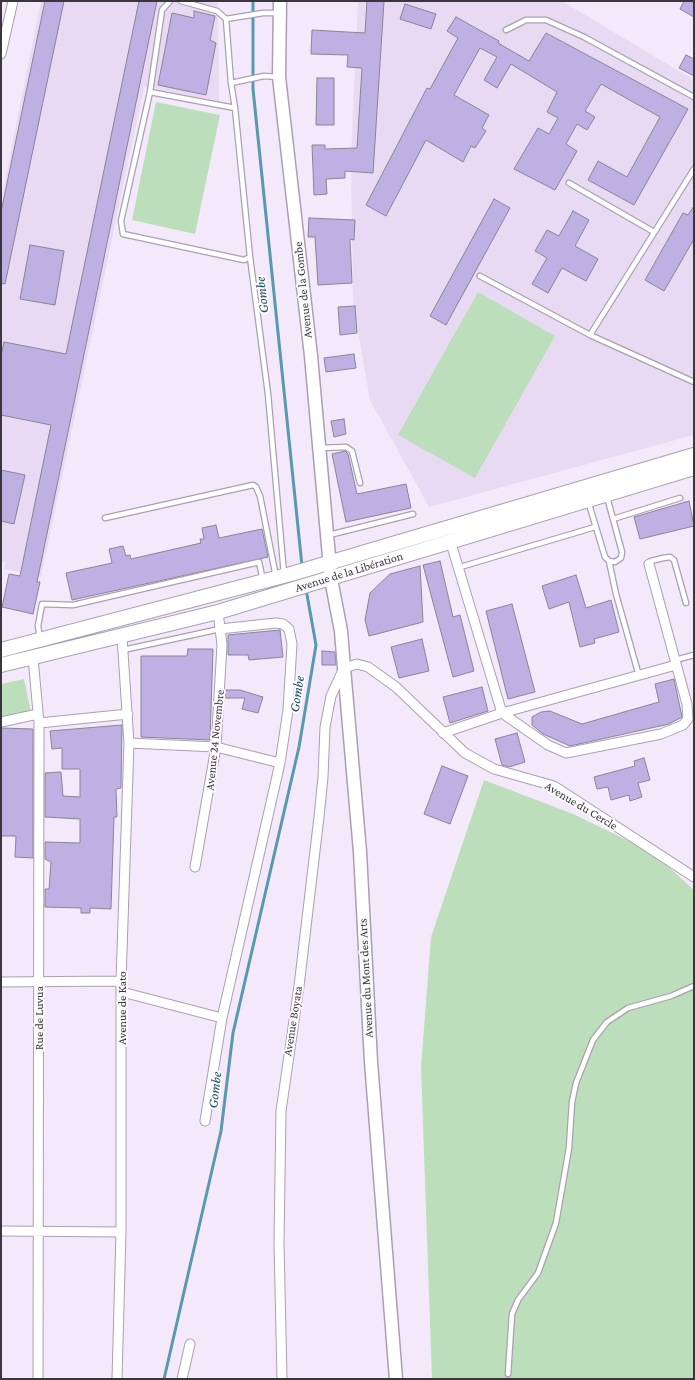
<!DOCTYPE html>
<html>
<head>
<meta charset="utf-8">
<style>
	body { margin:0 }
	#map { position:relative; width:695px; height:1380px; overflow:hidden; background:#f3e9fb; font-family:"Crimson Pro",serif }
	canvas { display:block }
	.frame { position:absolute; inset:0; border:2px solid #3a363d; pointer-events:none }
</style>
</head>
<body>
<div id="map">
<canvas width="695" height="1380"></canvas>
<div class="frame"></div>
</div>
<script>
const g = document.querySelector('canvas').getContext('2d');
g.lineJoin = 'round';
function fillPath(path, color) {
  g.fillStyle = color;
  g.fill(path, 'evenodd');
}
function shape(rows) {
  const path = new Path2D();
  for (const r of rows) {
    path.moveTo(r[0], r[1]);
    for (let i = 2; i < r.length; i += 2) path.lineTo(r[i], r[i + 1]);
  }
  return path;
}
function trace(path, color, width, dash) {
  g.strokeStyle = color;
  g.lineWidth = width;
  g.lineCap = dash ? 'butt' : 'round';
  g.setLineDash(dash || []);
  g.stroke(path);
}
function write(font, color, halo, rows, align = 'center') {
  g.font = font + ' "Crimson Pro",serif';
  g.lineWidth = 4;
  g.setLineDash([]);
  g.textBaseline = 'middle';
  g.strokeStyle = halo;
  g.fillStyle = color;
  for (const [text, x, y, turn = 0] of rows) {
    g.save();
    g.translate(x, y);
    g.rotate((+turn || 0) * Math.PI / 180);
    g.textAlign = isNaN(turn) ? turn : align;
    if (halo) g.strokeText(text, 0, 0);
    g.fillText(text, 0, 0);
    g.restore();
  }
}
fillPath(shape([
	[41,1,218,1,219,101,144,87,41,577,4,569,5,562,1,561,1,200],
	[358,1,562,1,694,80,694,435,429,507,370,400,353,302,351,156]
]), '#e8daf3');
fillPath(shape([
	[156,102,220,115,195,234,132,220],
	[478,292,555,336,475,478,398,435],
	[24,679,31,712,1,718,1,684],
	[484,780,573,814,652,852,694,890,694,1379,432,1379,421,1067,431,937]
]), '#bddebb');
trace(shape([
	[253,1,253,89,302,566],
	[164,1379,221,1131,233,1033,299,747,316,645,306,589]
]), '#5899ad', 3);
const building = shape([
	[45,1,64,1,5,284,1,283,1,212,45,1],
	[139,1,157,1,37,582,40,582,33,614,2,607,9,574,20,576,51,425,1,415,1,356,4,342,66,354,139,1],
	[367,1,384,1,373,173,345,171,345,178,326,179,327,194,314,195,312,145,325,145,325,149,357,148,362,68,347,67,348,55,311,54,312,30,365,33,367,1],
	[684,1,694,1,694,17,680,9,684,1],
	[405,4,436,14,431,29,400,19,405,4],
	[194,11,215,16,210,40,216,43,206,95,158,85,172,13,194,18,194,11],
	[456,17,499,41,498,43,529,61,546,33,688,109,634,205,588,180,598,161,627,177,660,117,601,84,585,111,595,117,587,130,577,124,566,144,577,151,555,190,514,169,538,128,549,134,558,118,547,112,557,92,511,64,497,88,484,80,497,57,480,48,454,95,489,115,482,128,486,131,475,148,471,146,463,162,426,140,386,216,366,205,427,88,430,89,458,38,447,31,456,17],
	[686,55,694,59,694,76,679,68,686,55],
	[317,78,334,78,334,125,316,125,317,78],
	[494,199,510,208,446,325,430,316,494,199],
	[694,206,694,239,664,291,645,280,683,213,688,215,694,206],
	[573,211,589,220,575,246,598,259,586,281,562,268,548,293,532,284,547,258,535,251,547,230,559,236,573,211],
	[309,218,355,220,354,240,350,239,352,283,318,285,315,237,308,237,309,218],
	[30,245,64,251,55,305,20,299,30,245],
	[355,306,357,333,340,335,338,307,355,306],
	[354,354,356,368,326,372,324,358,354,354],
	[344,419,346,434,334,437,331,421,344,419],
	[345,451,348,454,357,494,406,484,411,508,346,522,332,454,345,451],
	[1,470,25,475,14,524,1,521,1,470],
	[689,501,694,526,640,539,634,517,689,501],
	[216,525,219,538,262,529,268,557,72,600,66,573,112,563,109,549,123,546,126,556,130,555,131,559,201,543,200,539,204,539,202,528,216,525],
	[440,561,453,617,460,615,474,671,453,677,423,565,440,561],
	[420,566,423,622,369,636,365,620,370,593,390,574,420,566],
	[576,575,586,608,611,600,619,632,594,639,595,643,580,647,569,602,549,609,542,586,576,575],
	[512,604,535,692,508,699,486,611,512,604],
	[280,630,283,657,249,660,248,655,228,655,228,635,280,630],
	[422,639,429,671,399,678,391,647,422,639],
	[188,649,213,649,210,740,141,737,141,656,187,656,188,649],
	[322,651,335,652,336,665,322,665,322,651],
	[674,679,682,717,669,724,570,746,543,734,532,725,532,717,541,712,550,711,582,724,659,702,655,684,674,679],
	[482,687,488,711,450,723,443,697,482,687],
	[226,690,240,690,263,697,258,713,242,709,245,698,225,698,226,690],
	[122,725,121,788,116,789,117,817,114,817,111,909,90,908,90,913,81,913,81,908,45,907,45,889,49,889,51,862,45,859,45,842,80,843,80,819,45,817,45,773,61,772,63,796,80,797,80,769,62,769,62,748,52,749,50,731,122,725],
	[1,728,33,729,33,858,15,857,16,836,1,836,1,728],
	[517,733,525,762,509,767,502,765,495,739,517,733],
	[644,758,650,780,638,783,642,797,630,801,629,795,611,800,608,787,597,789,594,777,635,766,634,761,644,758],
	[442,766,468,776,450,824,424,814,442,766]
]);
fillPath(building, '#bfb0e3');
trace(building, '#898496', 1);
const lane = shape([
	[181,1,217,11,226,19,231,83,235,108,250,257,244,260,123,234,121,221,150,92,235,108],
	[226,19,263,13,279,13],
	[506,30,526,20,546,20,584,37,694,97],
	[231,83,264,76,278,77],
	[150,92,162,10,170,1],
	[569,183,654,232],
	[250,257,268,394,284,574],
	[480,276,590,335,694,169],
	[590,335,694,382],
	[320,448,346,447,352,451,360,483],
	[588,501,605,557,609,561,615,562,621,558,622,552,607,497],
	[105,518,253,485,256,487,260,496,276,577],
	[613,519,680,498],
	[329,535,413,514],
	[609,561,616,594,639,676],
	[649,564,651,561,663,558,670,557,674,560,686,603],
	[457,568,595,527],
	[40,638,38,626,42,604,73,605,259,562,263,581],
	[123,650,220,629],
	[675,660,694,655],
	[508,1374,512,1314,518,1300,538,1273,556,1223,569,1148,572,1102,576,1083,593,1040,607,1022,628,1008,671,996,694,986]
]);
const street = shape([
	[1,54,13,1],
	[450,540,502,713,548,745,566,753,661,734,683,725,688,719,687,704,649,564],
	[33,658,39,723,38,1379],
	[1,722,38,714],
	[39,723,128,714],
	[443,733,502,713,676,665],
	[129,743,216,747,280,763],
	[195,867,216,747,222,645,218,612],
	[1,982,121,981],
	[122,992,222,1018],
	[205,1121,222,1018,280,763,288,710,292,644,289,629,283,624,276,623,220,629],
	[1,1231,121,1232],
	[117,1379,121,1232,121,981,129,743,122,637],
	[182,1379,190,1344],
	[282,1379,279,1242,281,1111,299,986,319,817,323,777,325,727,331,696,344,668,357,664,368,667,396,687,465,753,494,769,554,786,694,877]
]);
const secondary = shape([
	[280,1,279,77,311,356,331,579,341,631,344,668,360,852,371,1062,396,1379]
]);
const primary = shape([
	[1,650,291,574,694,455],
	[1,665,218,612,694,468]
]);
trace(lane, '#aaa0b1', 7);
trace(street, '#aaa0b1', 11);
trace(secondary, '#aaa0b1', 15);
trace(primary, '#aaa0b1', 16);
trace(lane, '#fff', 4.5);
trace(street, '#fff', 9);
trace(secondary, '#fff', 12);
trace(primary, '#fff', 14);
write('12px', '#3a363d', '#fcfafd', [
	["Avenue de la Gombe",303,290,-96],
	["Avenue de la Libération",349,572,-17],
	["Avenue 24 Novembre",215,740,-84],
	["Avenue du Cercle",581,806,31],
	["Avenue du Mont des Arts",366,978,-93],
	["Avenue de Kato",122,1008,-90],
	["Rue de Luvua",39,1018,-90],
	["Avenue Boyata",293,1021,-81]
]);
write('italic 14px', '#164d5d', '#fcfafd', [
	["Gombe",262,295,-96],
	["Gombe",297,694,-81],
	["Gombe",215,1090,-83]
]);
</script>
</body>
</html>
